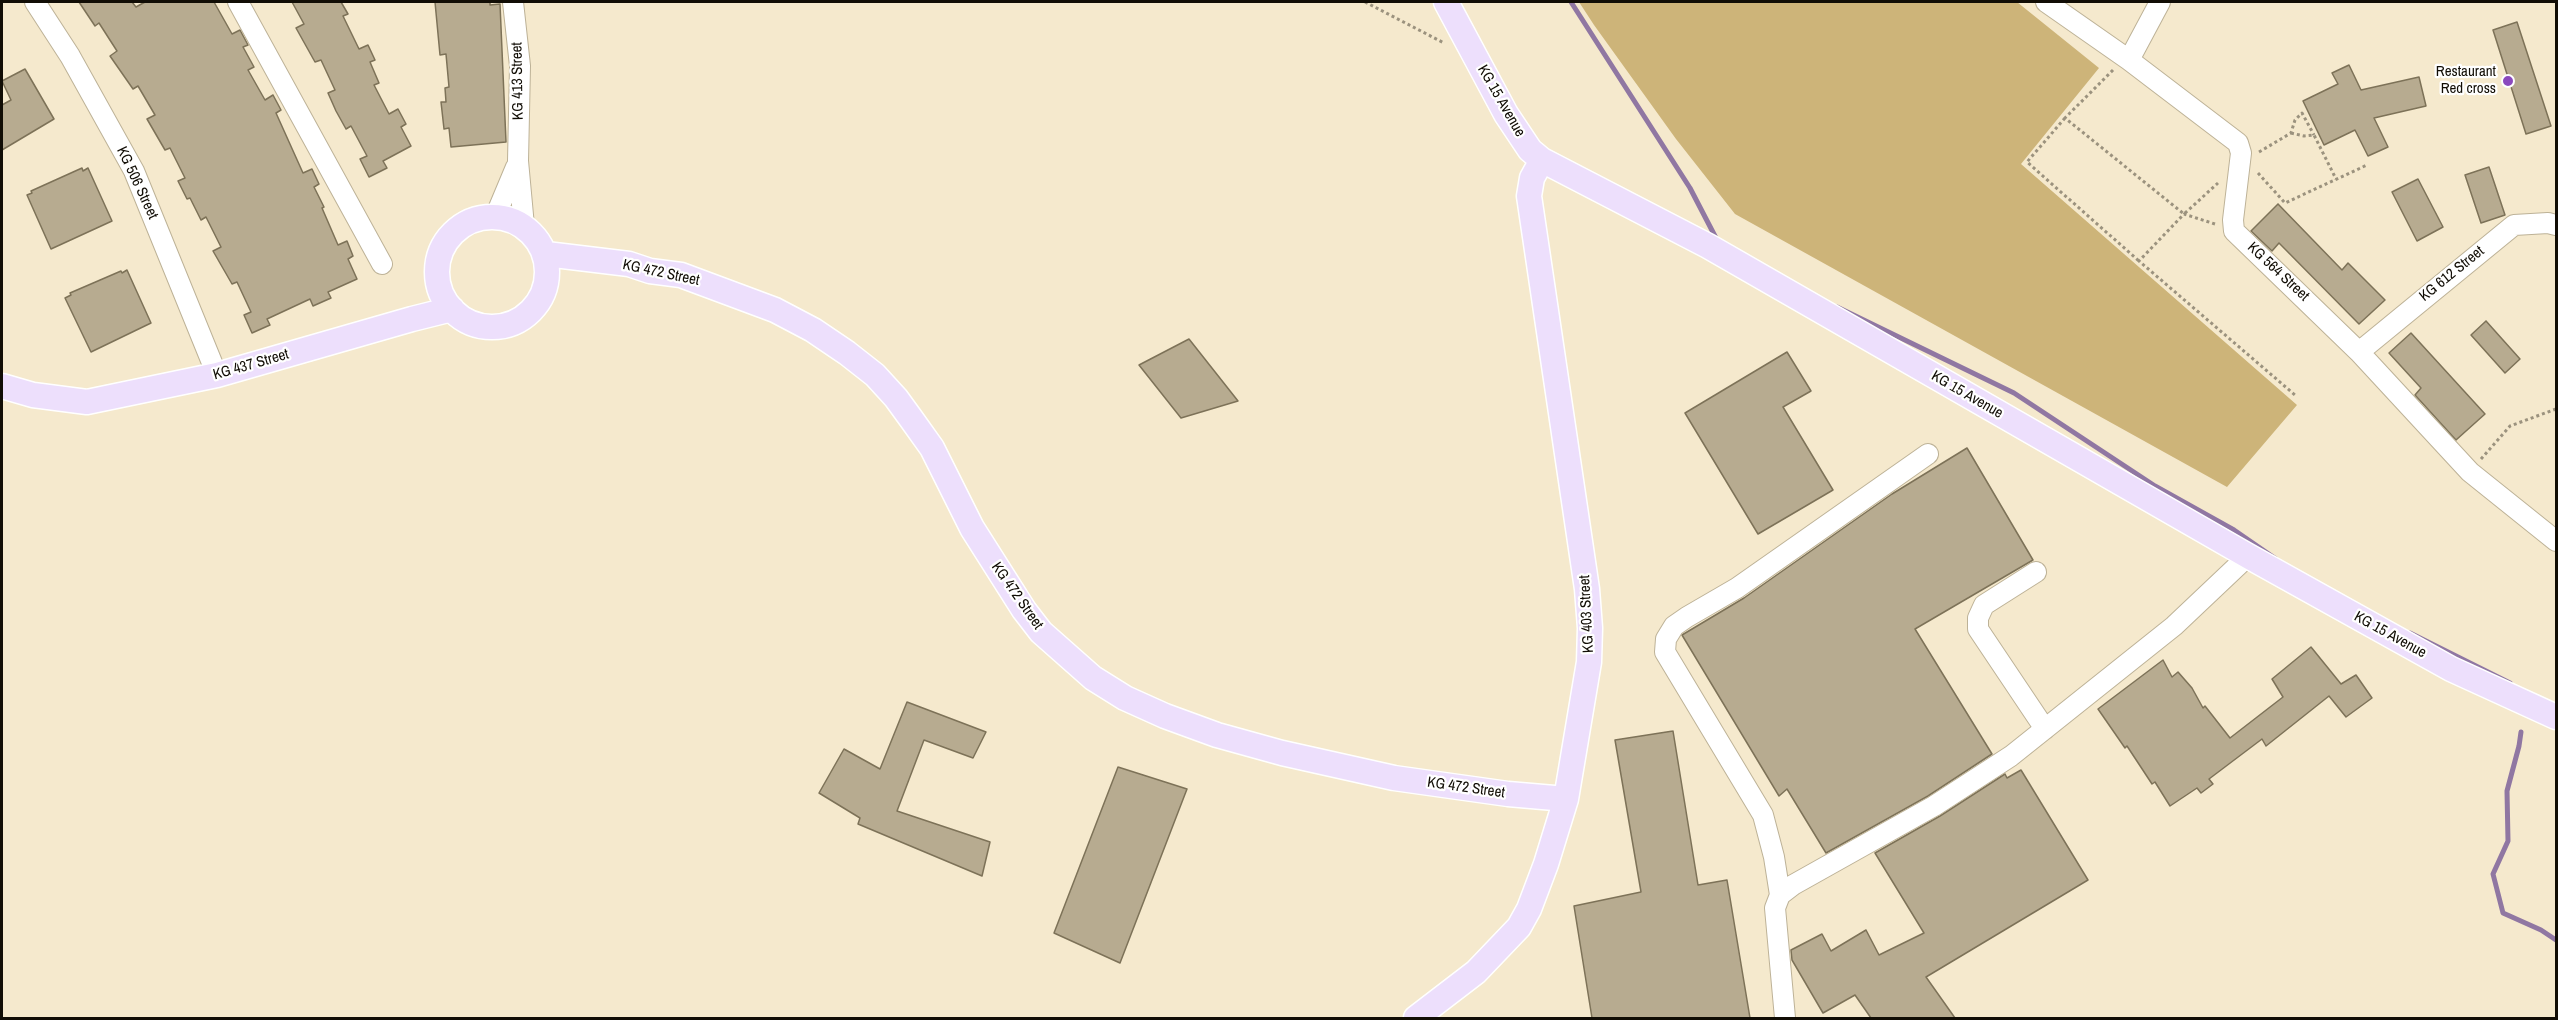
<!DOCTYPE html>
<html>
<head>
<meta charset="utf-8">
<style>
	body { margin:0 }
	#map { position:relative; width:2558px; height:1020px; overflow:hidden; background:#f5e9cd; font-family:"Archivo Narrow",sans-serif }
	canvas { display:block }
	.frame { position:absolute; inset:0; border:3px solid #110d05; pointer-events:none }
</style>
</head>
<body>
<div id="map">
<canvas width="2558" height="1020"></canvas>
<div class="frame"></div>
</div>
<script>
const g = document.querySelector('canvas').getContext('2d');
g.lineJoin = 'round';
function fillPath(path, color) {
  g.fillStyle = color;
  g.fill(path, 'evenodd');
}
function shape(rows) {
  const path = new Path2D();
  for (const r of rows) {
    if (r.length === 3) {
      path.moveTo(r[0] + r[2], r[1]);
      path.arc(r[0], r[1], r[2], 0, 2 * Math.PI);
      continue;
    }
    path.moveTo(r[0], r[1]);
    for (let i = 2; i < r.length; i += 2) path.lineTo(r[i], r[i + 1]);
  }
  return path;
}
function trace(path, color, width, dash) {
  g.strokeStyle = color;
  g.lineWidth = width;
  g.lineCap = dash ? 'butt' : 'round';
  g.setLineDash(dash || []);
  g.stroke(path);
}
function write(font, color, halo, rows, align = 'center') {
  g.font = font + ' "Archivo Narrow",sans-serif';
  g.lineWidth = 4.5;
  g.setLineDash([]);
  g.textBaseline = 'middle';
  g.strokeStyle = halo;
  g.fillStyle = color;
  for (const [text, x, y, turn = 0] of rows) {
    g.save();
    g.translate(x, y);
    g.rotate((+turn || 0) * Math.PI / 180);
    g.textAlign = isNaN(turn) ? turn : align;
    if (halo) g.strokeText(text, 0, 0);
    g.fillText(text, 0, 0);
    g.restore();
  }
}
fillPath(shape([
	[1579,2,2017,2,2099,68,2021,164,2297,405,2227,487,1735,214,1676,139,1594,25]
]), '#cdb479');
trace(shape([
	[1571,2,1690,188,1717,240],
	[1837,307,2014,393,2155,486,2234,530,2276,559],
	[2410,633,2510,683],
	[2521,732,2519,746,2507,791,2508,841,2493,874,2503,913,2541,930,2556,940]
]), '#9077a2', 5);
const building = shape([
	[79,2,132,2,136,7,145,2,214,2,232,34,240,30,248,45,243,47,254,67,248,70,265,100,273,95,281,110,276,113,303,173,312,169,319,184,314,187,324,207,322,208,338,245,347,241,353,256,348,259,357,279,328,292,331,298,313,306,310,299,267,319,270,325,252,333,244,315,251,312,237,282,232,284,213,251,221,247,206,217,201,220,190,198,187,199,178,181,185,178,170,148,165,150,147,119,155,115,138,86,133,89,110,56,117,51,99,23,95,26,79,2],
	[292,2,341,2,348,14,343,16,359,49,368,45,375,60,370,62,379,83,374,85,389,114,398,109,406,124,401,127,411,146,383,161,387,168,369,177,360,159,367,156,351,126,346,129,336,111,328,93,335,90,321,60,315,62,296,28,304,24,292,2],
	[435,2,490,2,490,5,500,4,506,142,451,147,449,128,444,129,441,102,446,102,445,88,449,87,446,54,440,55,435,2],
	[2517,22,2551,126,2526,134,2493,30,2517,22],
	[2349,65,2361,90,2419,77,2426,106,2374,118,2388,147,2368,156,2355,130,2324,145,2303,101,2338,84,2332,73,2349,65],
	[25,69,54,119,2,150,2,105,11,100,2,81,25,69],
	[2489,167,2505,215,2481,223,2465,175,2489,167],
	[82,168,83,171,88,168,112,221,51,249,27,195,32,193,31,191,82,168],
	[2418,179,2443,227,2417,241,2392,192,2418,179],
	[2278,204,2342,270,2348,263,2385,300,2359,324,2279,243,2272,251,2251,231,2278,204],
	[127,270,151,323,91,352,65,298,71,295,70,293,121,271,122,273,127,270],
	[2486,321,2520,359,2505,373,2471,335,2486,321],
	[2411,333,2485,414,2456,440,2415,395,2421,388,2389,353,2411,333],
	[1189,339,1238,401,1181,418,1139,365,1189,339],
	[1787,352,1811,391,1783,407,1833,490,1758,534,1685,413,1787,352],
	[1967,448,2033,560,1915,629,1992,754,1928,796,1826,853,1787,789,1779,796,1682,635,1744,598,1892,494,1967,448],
	[2311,647,2341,684,2356,675,2372,698,2346,717,2329,696,2266,746,2262,739,2209,779,2213,784,2201,793,2197,788,2170,806,2155,782,2152,784,2127,746,2125,748,2098,709,2163,660,2172,677,2178,672,2192,688,2203,708,2205,706,2230,738,2283,697,2272,679,2311,647],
	[907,702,986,732,973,758,924,740,897,811,990,842,982,876,858,824,860,818,819,793,844,749,880,769,907,702],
	[1673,731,1698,885,1727,880,1750,1018,1592,1018,1574,906,1641,892,1615,740,1673,731],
	[1118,767,1187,789,1120,963,1054,933,1118,767],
	[2021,770,2088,880,1926,977,1955,1018,1871,1018,1855,995,1823,1013,1792,960,1791,950,1822,934,1831,951,1866,930,1879,955,1924,933,1875,853,1940,816,2005,774,2007,778,2021,770]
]);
fillPath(building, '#b7ab90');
trace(building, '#7d7258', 1.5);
const minor = shape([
	[35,2,70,56,134,171,217,375],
	[238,2,382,264],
	[513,2,520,66,518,161,524,226],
	[2046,2,2129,60,2238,143,2241,153,2233,220,2234,231,2359,352,2470,472,2556,541],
	[2129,60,2160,2],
	[495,217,516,167],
	[2359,352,2514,225,2548,223,2556,225],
	[2036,572,1984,605,1978,618,1978,629,2045,729],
	[1780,895,1774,857,1763,815,1665,652,1666,639,1674,626,1687,617,1737,588,1928,454],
	[1785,1018,1775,908,1780,895,1793,885,1934,806,2011,756,2174,626,2248,556]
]);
const major = shape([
	[1446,2,1506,114,1530,150,1542,160,1708,246,2248,556,2451,669,2556,717],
	[492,272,55],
	[546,254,629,264,650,271,681,275,775,310,813,330,847,353,875,375,896,398,912,420,932,448,972,528,1024,610,1041,632,1093,678,1125,698,1165,716,1217,735,1282,753,1394,778,1508,794,1566,799],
	[2,386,33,395,87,402,217,375,412,319,452,309],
	[1416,1018,1476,972,1519,927,1529,909,1546,864,1566,799,1589,662,1590,628,1587,589,1529,196,1532,178,1542,160]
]);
trace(minor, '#bdb297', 22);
trace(major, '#fff', 27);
trace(shape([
	[1365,2,1444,43],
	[2113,70,2065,118,2184,214,2218,183],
	[2065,118,2027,162,2139,261],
	[2291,133,2304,136,2314,135,2336,179],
	[2259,152,2291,133,2295,120,2302,113,2314,135],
	[2258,173,2285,203,2367,165],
	[2215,224,2184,214,2139,261,2295,395],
	[2481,459,2510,426,2556,409]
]), '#9b927e', 3, [3, 3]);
trace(minor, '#fff', 20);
trace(major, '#eddffc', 24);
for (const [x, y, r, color] of [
	[2508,81,6,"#8b49be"]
]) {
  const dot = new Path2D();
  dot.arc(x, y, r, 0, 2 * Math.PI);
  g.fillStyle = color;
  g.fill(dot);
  trace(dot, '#fff', 2);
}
write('15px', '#110d05', '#fff', [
	["Restaurant",2496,72],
	["Red cross",2496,89]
], 'right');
write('15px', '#110d05', '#fff', [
	["KG 413 Street",518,81,-91],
	["KG 15 Avenue",1501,101,60],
	["KG 506 Street",137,183,65],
	["KG 564 Street",2278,272,43],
	["KG 472 Street",661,273,12],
	["KG 612 Street",2452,274,-39],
	["KG 437 Street",251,365,-16],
	["KG 15 Avenue",1967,395,30],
	["KG 472 Street",1017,596,55],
	["KG 403 Street",1587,614,-93],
	["KG 15 Avenue",2390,635,29],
	["KG 472 Street",1466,788,8]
]);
</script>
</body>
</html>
